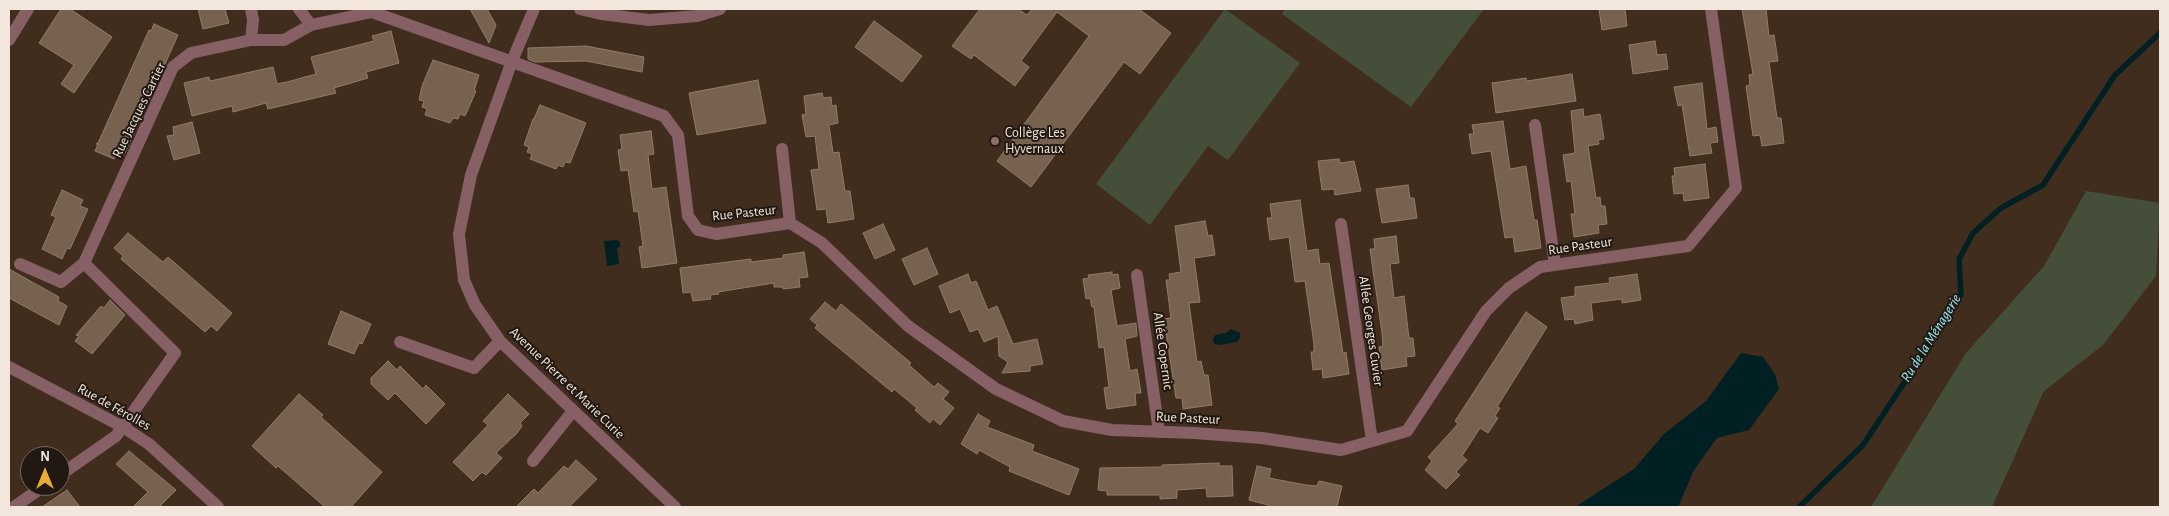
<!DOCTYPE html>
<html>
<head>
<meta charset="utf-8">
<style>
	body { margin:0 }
	#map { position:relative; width:2169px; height:516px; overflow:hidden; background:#402d1d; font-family:"Alegreya Sans",sans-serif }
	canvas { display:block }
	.frame { position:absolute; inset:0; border:10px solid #f3e6dc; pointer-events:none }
	.north { position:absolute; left:20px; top:446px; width:50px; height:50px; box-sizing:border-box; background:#201811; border:1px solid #746a62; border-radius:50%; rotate:0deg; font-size:14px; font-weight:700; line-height:20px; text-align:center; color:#f3e6dc }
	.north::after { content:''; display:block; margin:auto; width:18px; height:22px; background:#e8ab37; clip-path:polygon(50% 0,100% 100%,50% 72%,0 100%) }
</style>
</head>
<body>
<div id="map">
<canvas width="2169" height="516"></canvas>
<div class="frame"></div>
<div class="north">N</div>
</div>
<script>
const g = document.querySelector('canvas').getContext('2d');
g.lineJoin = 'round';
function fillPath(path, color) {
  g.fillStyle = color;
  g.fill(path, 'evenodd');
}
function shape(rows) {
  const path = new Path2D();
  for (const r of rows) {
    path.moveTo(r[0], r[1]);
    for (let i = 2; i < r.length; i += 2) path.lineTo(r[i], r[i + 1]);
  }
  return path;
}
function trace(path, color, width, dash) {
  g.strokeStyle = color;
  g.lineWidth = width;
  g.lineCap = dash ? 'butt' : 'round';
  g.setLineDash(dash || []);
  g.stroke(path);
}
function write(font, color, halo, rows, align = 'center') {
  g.font = font + ' "Alegreya Sans",sans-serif';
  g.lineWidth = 4;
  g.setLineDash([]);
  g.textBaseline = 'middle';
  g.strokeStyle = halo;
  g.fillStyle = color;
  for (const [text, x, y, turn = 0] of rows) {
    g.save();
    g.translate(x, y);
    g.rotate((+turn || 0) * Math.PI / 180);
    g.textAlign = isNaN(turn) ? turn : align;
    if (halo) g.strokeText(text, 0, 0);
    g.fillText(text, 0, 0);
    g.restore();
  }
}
fillPath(shape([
	[1225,9,1300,63,1228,160,1208,146,1150,225,1096,184],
	[1285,9,1484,9,1411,107,1282,14],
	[2086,191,2160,203,2156,276,2103,345,2044,391,1992,507,1871,507,1966,353,2044,266]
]), '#454e39');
fillPath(shape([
	[617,240,620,242,620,247,617,248,619,264,607,266,604,241],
	[1231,329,1240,333,1240,338,1237,342,1219,345,1214,344,1213,340,1215,335,1226,333],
	[1741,353,1763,357,1775,374,1779,389,1749,430,1717,438,1694,470,1678,507,1575,507,1634,469,1664,434,1706,401]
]), '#002024');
trace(shape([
	[1799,507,1863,445,1912,371,1937,328,1961,295,1959,259,1973,233,2001,208,2043,185,2115,75,2160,33]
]), '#002024', 5.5);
const building = shape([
	[61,9,70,9,112,37,74,93,61,84,74,65,39,43,61,9],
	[198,9,225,9,229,23,203,29,198,9],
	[470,9,487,9,496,25,489,43,470,9],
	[980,9,1018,9,1027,15,1032,9,1139,9,1171,33,1140,74,1124,62,1031,187,997,161,1089,36,1057,12,1021,61,1029,67,1015,86,974,55,971,59,952,46,980,9],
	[1599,9,1625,9,1627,26,1602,30,1599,9],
	[1742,9,1766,9,1769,36,1774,35,1778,61,1769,62,1777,118,1781,118,1784,143,1762,146,1760,135,1753,136,1746,86,1750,85,1749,75,1753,74,1742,9],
	[874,21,922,56,902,82,855,47,874,21],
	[154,24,178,35,124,155,117,152,114,159,95,151,98,144,96,144,98,143,149,30,151,31,154,24],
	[391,31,399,63,366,72,368,78,334,88,336,93,268,109,266,103,233,112,232,106,192,116,184,83,209,77,210,81,273,67,277,84,287,82,316,74,311,57,374,41,372,36,391,31],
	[1655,41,1657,55,1666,54,1668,69,1633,74,1629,45,1655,41],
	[586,46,644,57,642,72,586,61,535,62,528,59,528,48,586,46],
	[433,60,479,75,474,91,476,91,465,116,460,114,458,119,453,118,450,123,425,115,427,109,422,107,424,101,419,100,422,86,433,60],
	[1572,74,1576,101,1496,113,1492,83,1526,78,1527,81,1572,74],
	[758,80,766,123,697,135,689,93,758,80],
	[1702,83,1707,129,1716,127,1718,142,1710,143,1712,153,1690,156,1682,105,1678,106,1674,87,1702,83],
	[822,93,823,98,831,97,832,106,836,105,838,123,829,125,833,153,839,152,845,191,850,191,854,219,828,223,826,209,817,210,811,170,819,169,815,136,806,137,802,115,806,114,804,96,822,93],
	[540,105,586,123,570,163,565,162,563,167,558,165,556,169,530,159,532,154,527,152,529,147,524,145,533,119,534,119,540,105],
	[1583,109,1584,117,1600,114,1604,139,1598,140,1599,144,1588,146,1596,198,1600,197,1601,206,1605,206,1607,224,1598,225,1599,233,1574,237,1571,214,1575,214,1571,181,1567,182,1563,155,1575,153,1571,111,1583,109],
	[1503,121,1510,169,1526,166,1534,220,1537,220,1541,248,1515,252,1513,237,1505,238,1491,151,1472,154,1469,134,1474,134,1472,125,1503,121],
	[192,122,200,153,174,160,167,136,174,135,173,127,192,122],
	[651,131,654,154,648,155,652,189,666,187,677,263,642,268,639,247,643,246,638,211,634,212,628,170,621,171,618,150,622,149,620,135,651,131],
	[1339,159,1340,163,1354,161,1361,191,1335,195,1334,189,1322,190,1318,161,1339,159],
	[1705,164,1709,198,1684,201,1683,193,1674,194,1672,176,1675,176,1674,168,1705,164],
	[1408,185,1410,198,1414,198,1417,218,1382,223,1376,189,1408,185],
	[62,190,83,200,80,206,88,209,70,249,67,248,62,259,42,249,56,217,51,215,62,190],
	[1300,200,1307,251,1318,249,1320,264,1329,263,1343,353,1346,352,1349,374,1323,378,1322,369,1313,370,1311,352,1314,352,1314,344,1305,281,1295,282,1289,237,1270,240,1267,218,1272,218,1270,204,1300,200],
	[1205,221,1208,236,1212,235,1215,255,1194,258,1200,302,1189,303,1197,362,1201,361,1204,375,1208,375,1212,405,1183,409,1182,398,1176,398,1164,319,1171,318,1166,280,1170,280,1169,274,1181,272,1175,226,1205,221],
	[883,224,895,250,875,259,863,233,883,224],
	[128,233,163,262,168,257,232,313,217,331,211,326,205,332,121,259,123,256,114,248,128,233],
	[1396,236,1399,263,1390,264,1394,298,1404,296,1409,338,1413,338,1415,356,1406,357,1407,366,1382,370,1379,347,1383,346,1382,333,1370,249,1375,249,1374,239,1396,236],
	[927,248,938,274,914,285,902,259,927,248],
	[804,252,808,277,799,278,800,287,783,289,783,287,774,287,774,283,718,292,719,294,710,295,711,299,693,301,691,292,683,293,680,268,751,259,751,262,783,258,783,255,804,252],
	[9,269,59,297,58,301,67,306,59,325,9,298,9,269],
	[1112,272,1112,275,1118,274,1120,288,1111,290,1117,326,1136,323,1137,336,1125,339,1130,371,1137,369,1141,393,1135,393,1136,405,1107,409,1104,388,1109,387,1104,347,1099,348,1094,307,1092,307,1090,298,1086,299,1083,279,1089,278,1088,275,1112,272],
	[968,274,971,283,976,281,988,310,997,306,1013,344,1037,339,1043,364,1030,366,1030,371,1002,373,1008,362,999,356,998,336,984,342,978,329,970,332,960,309,950,313,939,286,968,274],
	[1637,274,1641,300,1622,303,1622,299,1591,303,1593,320,1575,324,1574,319,1565,320,1561,298,1575,296,1575,287,1610,283,1609,278,1637,274],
	[110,300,125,315,92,354,75,341,79,336,76,335,101,306,104,308,110,300],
	[825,302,836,311,841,304,911,363,909,365,934,387,938,383,949,392,943,399,954,408,940,425,933,419,930,423,915,410,917,408,894,389,892,392,815,328,817,325,810,319,825,302],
	[341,311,371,324,362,344,359,343,354,354,328,344,341,311],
	[1526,312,1547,327,1497,407,1500,408,1495,416,1498,418,1488,433,1480,428,1462,456,1467,460,1456,472,1460,475,1446,489,1425,470,1432,461,1428,457,1458,424,1455,421,1526,312],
	[388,361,397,370,400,366,423,389,426,385,445,404,426,424,395,393,388,400,371,384,371,378,388,361],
	[299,394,323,415,321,417,382,472,351,507,325,507,278,466,276,468,252,446,299,394],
	[508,394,529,414,520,423,522,426,517,433,496,453,502,458,486,475,482,472,473,481,453,462,488,425,483,421,508,394],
	[978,414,990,421,987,427,1034,445,1032,451,1079,469,1069,495,1009,471,1010,467,979,450,977,454,961,444,978,414],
	[129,451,176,490,159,507,133,507,148,492,116,464,129,451],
	[576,460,597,479,569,507,516,507,534,489,538,493,564,466,568,469,576,460],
	[1219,463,1219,466,1232,466,1233,496,1207,497,1206,488,1177,490,1177,498,1160,499,1160,495,1107,495,1107,491,1098,490,1100,468,1162,467,1162,465,1219,463],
	[1257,466,1271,469,1269,478,1306,485,1317,486,1319,481,1342,486,1337,507,1267,507,1268,505,1249,500,1257,466],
	[67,490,80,507,42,507,67,490]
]);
fillPath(building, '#776250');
trace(building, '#927b69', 1);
trace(shape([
	[299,9,311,25],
	[534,9,512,61,471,175,459,234,464,280,475,305,500,341,675,507],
	[580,9,601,14,649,20,697,16,720,9],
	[9,40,28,9],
	[251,40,253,20,251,9],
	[1535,125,1555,265],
	[782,149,790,223],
	[1341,224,1372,441],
	[20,264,61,282,84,263],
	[1137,275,1159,432],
	[400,342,474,368,500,341],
	[9,367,123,427,149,444,218,507],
	[533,461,573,411],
	[60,475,116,436,175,353,84,263,173,67,191,53,251,40,284,40,311,25,372,12,664,116,678,135,688,216,698,230,716,234,790,223,822,243,908,326,996,389,1063,421,1112,430,1194,433,1262,438,1341,450,1407,431,1486,311,1509,288,1540,267,1688,246,1736,188,1711,9],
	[14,507,44,486]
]), '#866065', 12);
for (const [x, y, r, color] of [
	[995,141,5,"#8d6e63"]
]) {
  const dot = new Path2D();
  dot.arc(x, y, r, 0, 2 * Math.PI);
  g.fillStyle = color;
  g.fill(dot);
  trace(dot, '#201811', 2);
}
write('14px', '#f3e6dc', '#201811', [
	["Rue Jacques Cartier",139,110,-64],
	["Rue Pasteur",744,213,-6],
	["Rue Pasteur",1580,246,-8],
	["Allée Georges Cuvier",1371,331,82],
	["Allée Copernic",1163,351,82],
	["Avenue Pierre et Marie Curie",567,383,44],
	["Rue de Férolles",114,407,29],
	["Rue Pasteur",1188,418,3]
]);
write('14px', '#f3e6dc', '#201811', [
	["Collège Les",1005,133],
	["Hyvernaux",1005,149]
], 'left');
write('italic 15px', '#99eaf3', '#201811', [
	["Ru de la Ménagerie",1931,338,-58]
]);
</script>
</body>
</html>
